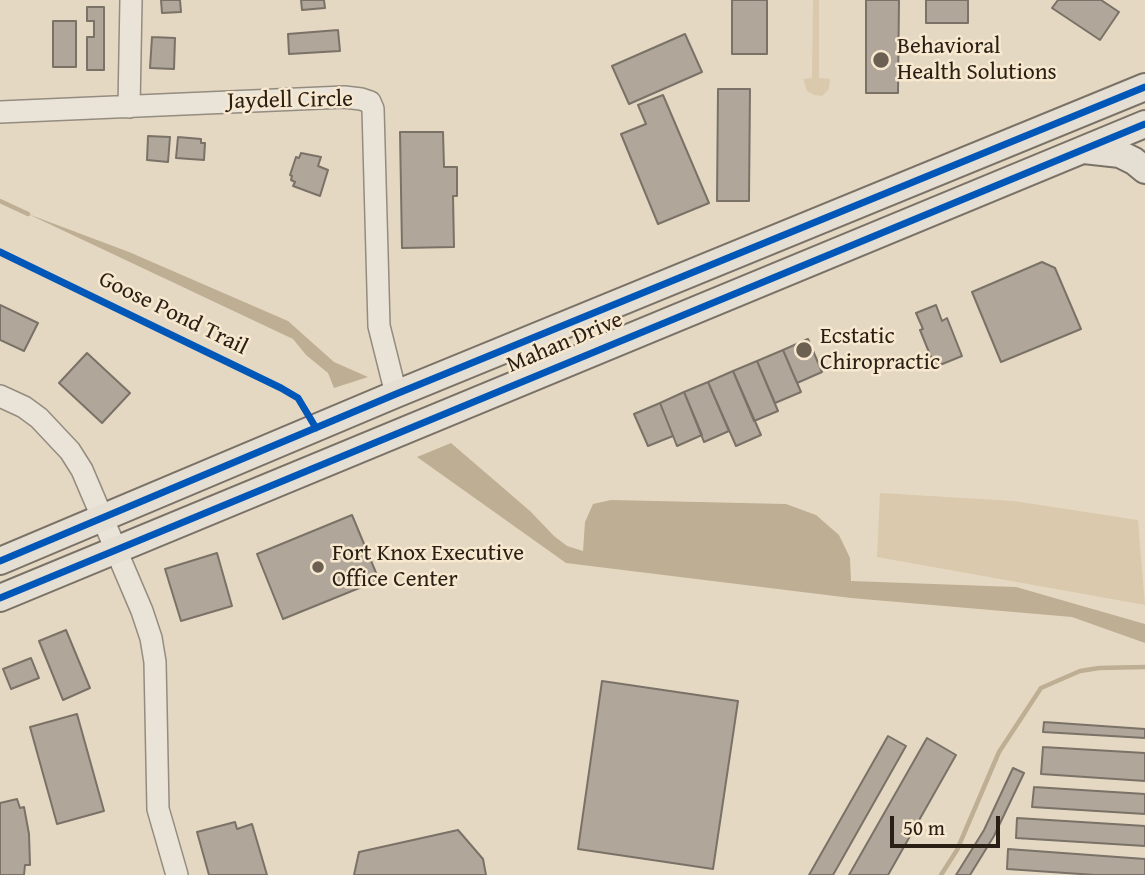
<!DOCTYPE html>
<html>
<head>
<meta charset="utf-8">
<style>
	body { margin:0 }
	#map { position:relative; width:1145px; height:875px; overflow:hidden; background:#e5d8c3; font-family:"Gentium Book Plus",serif }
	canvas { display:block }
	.scale { position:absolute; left:890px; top:816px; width:110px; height:32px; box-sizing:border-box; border:4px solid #291f15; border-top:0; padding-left:9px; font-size:21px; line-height:24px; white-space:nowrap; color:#291f15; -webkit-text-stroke:5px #f7e8cf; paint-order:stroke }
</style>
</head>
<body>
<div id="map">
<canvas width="1145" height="875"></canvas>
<div class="scale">50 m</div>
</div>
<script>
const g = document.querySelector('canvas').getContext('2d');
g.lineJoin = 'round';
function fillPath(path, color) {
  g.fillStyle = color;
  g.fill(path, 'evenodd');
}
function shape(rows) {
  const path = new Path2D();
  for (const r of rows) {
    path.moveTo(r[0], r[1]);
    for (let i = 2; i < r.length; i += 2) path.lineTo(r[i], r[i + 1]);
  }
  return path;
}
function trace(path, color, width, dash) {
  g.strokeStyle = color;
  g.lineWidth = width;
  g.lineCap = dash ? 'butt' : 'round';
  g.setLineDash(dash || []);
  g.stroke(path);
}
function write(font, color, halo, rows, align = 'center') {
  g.font = font + ' "Gentium Book Plus",serif';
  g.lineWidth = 5;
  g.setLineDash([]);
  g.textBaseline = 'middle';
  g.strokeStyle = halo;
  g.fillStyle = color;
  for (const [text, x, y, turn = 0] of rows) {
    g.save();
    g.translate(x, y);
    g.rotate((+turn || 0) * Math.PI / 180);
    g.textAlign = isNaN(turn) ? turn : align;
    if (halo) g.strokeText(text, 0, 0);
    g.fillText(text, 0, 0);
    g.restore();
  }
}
fillPath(shape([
	[813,0,819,0,819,78,830,79,829,89,822,96,814,95,807,91,803,79,812,78],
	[880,493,1014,501,1138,520,1145,605,877,557]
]), '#dac9ac');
fillPath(shape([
	[28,214,129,252,288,321,334,362,368,377,334,388,328,373,306,355,293,339],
	[451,443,530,511,554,536,567,546,583,551,585,522,593,504,611,500,786,504,816,515,839,535,850,558,851,581,1016,587,1145,624,1145,643,1072,617,851,598,566,563,417,457]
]), '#beae93');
trace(shape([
	[0,201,28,214],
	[941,875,957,850,999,752,1041,688,1080,671,1099,668,1145,667]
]), '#beae93', 4.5);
const building = shape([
	[161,0,180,0,181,12,162,13,161,0],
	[301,0,324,0,325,8,302,10,301,0],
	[732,0,767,0,767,54,732,54,732,0],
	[866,0,899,0,898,93,866,93,866,0],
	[926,0,968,0,968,23,926,23,926,0],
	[1058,0,1101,0,1119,12,1100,40,1052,8,1058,0],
	[87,7,104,7,104,70,87,70,87,37,94,37,94,21,87,21,87,7],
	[53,21,76,21,76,67,53,67,53,21],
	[338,30,340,51,289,54,288,34,338,30],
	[685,34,702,72,629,104,612,66,685,34],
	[152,37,175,38,174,69,150,68,152,37],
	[718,89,750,89,749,201,717,201,718,89],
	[663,95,709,203,658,224,621,134,646,124,638,105,663,95],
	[400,132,443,132,444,167,457,167,457,196,453,196,454,247,402,248,400,132],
	[148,136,170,137,168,162,147,160,148,136],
	[178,137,201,139,201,143,205,143,204,160,176,158,178,137],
	[301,153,321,157,318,166,328,170,320,196,293,186,295,182,291,180,292,176,290,175,296,157,299,158,301,153],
	[1042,262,1055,268,1081,329,1001,362,972,292,1042,262],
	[0,305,38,323,24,351,0,340,0,305],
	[936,305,942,321,947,318,962,356,935,367,920,330,923,329,916,313,936,305],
	[808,339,822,372,797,383,783,350,808,339],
	[783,350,801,392,775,403,757,361,783,350],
	[87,353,130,393,102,423,59,383,87,353],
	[757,361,778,411,754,421,733,371,757,361],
	[733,371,761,435,736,446,708,382,733,371],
	[708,382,729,431,704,442,684,392,708,382],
	[684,392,702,435,677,446,660,403,684,392],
	[660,403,673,436,648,446,634,414,660,403],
	[352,515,379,580,283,619,257,554,352,515],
	[217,553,232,606,181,621,165,569,217,553],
	[66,630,90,688,63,700,39,641,66,630],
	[31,658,39,678,11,689,3,669,31,658],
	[602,681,738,701,713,869,578,849,602,681],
	[77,714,104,811,57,824,30,727,77,714],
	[1044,722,1145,729,1145,738,1043,732,1044,722],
	[888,736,906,746,833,875,809,875,888,736],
	[927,738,956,755,888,875,849,875,927,738],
	[1043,747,1145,753,1145,781,1041,774,1043,747],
	[1013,768,1024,773,994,836,970,875,956,875,984,830,1013,768],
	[1034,787,1145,794,1145,814,1032,807,1034,787],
	[17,799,20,808,24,807,29,834,30,865,25,865,24,875,0,875,0,803,17,799],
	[1017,818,1145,826,1145,846,1016,838,1017,818],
	[235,822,237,829,252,824,267,875,209,875,197,832,235,822],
	[458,830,483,859,486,875,354,875,359,852,458,830],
	[1008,849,1145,859,1145,875,1095,875,1007,869,1008,849]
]);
fillPath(building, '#b0a699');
trace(building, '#7a7267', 2);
const minor = shape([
	[129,107,131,0],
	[0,112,344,97,361,99,370,102,373,109,379,326,396,394],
	[0,396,24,407,39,418,70,451,82,470,142,611,151,638,155,662,158,809,177,875]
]);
const major = shape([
	[1084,150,1120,154,1134,161,1145,170],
	[0,561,396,394,1145,87],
	[0,598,1145,124]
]);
trace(minor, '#948c7f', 24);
trace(major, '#7a7267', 30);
trace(minor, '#e9e3d8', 21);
trace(major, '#e5ded2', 26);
trace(shape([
	[0,252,281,388,298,398,316,428],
	[0,561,396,394,1145,87],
	[0,598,1145,124]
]), '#0057b8', 7);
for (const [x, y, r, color] of [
	[881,60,9,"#6b6052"],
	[804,350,9,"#6b6052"],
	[318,567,7,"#6b6052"]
]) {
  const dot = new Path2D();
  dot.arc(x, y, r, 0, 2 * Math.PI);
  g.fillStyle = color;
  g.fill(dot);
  trace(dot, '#f7e8cf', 2.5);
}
write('23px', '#291f15', '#f7e8cf', [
	["Behavioral",897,47],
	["Health Solutions",897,73],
	["Ecstatic",820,337],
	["Chiropractic",820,363],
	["Fort Knox Executive",332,554],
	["Office Center",332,580]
], 'left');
write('23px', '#291f15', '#f7e8cf', [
	["Jaydell Circle",290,101,-1],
	["Goose Pond Trail",173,314,26],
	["Mahan Drive",565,343,-23]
]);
</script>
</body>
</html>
